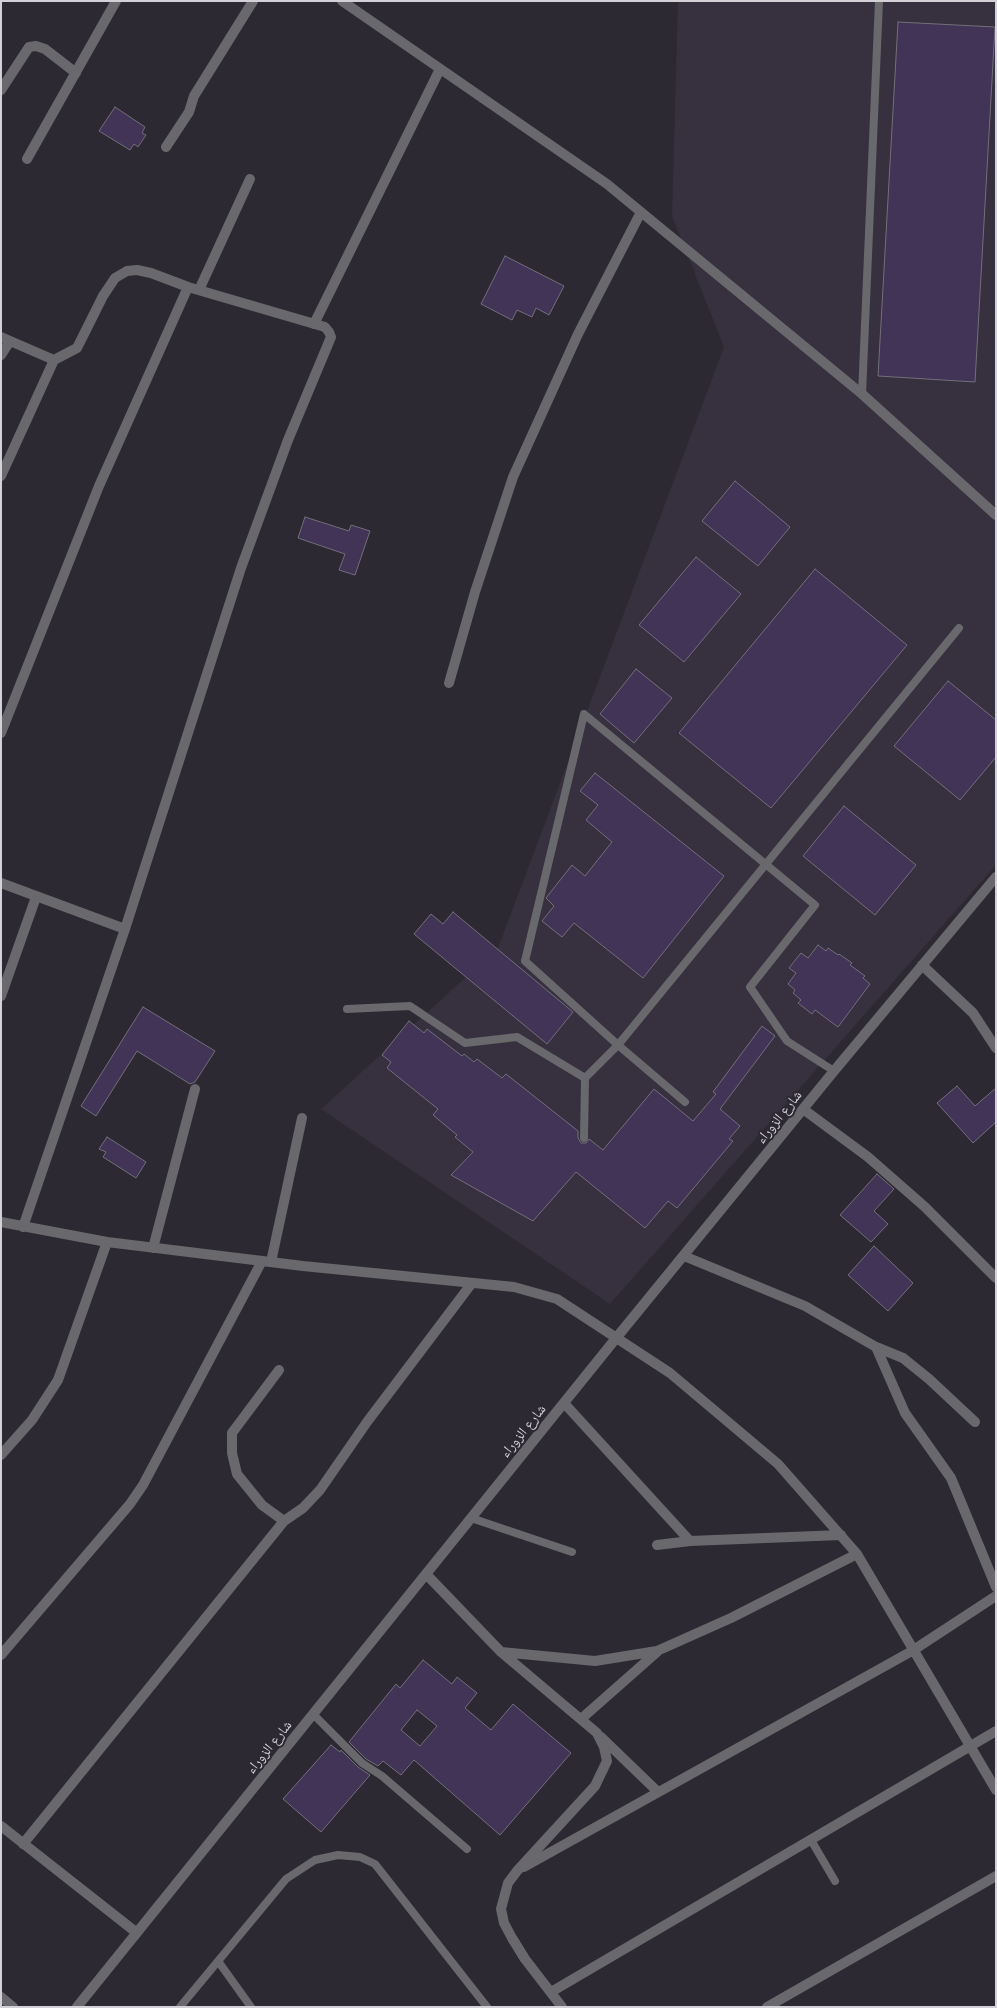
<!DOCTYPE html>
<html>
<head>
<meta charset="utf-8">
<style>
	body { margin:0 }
	#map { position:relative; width:997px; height:2008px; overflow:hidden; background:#2d2932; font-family:"Golos Text",sans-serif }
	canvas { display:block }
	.frame { position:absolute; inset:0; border:2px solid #d3d1d7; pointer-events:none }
</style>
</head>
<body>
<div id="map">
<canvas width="997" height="2008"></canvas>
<div class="frame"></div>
</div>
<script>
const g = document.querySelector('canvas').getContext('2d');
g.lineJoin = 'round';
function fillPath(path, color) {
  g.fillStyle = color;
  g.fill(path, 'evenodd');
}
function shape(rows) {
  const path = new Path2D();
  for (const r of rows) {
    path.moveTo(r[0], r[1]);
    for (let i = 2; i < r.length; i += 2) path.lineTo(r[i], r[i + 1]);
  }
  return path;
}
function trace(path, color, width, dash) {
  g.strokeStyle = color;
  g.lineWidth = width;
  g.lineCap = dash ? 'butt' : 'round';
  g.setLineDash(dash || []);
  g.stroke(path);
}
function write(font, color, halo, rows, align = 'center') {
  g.font = font + ' "Golos Text","Noto Naskh Arabic",sans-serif';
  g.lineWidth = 4;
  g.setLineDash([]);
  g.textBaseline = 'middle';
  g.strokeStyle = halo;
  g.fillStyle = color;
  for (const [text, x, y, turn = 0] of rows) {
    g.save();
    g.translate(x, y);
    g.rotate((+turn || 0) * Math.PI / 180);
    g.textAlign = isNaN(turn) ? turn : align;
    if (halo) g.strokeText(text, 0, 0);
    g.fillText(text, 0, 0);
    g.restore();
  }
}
fillPath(shape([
	[678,1,996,1,996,865,610,1304,321,1109,498,948,724,347,672,216]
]), '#36303f');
const building = shape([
	[898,22,995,27,975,382,878,376,898,22],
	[115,107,145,127,142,133,146,135,138,147,134,144,130,150,99,131,115,107],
	[505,256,564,286,549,315,536,308,532,317,517,310,512,320,481,304,505,256],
	[735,481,790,527,758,566,702,521,735,481],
	[305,517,349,531,351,525,370,531,355,575,339,570,345,554,298,538,305,517],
	[696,557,741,594,684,662,639,625,696,557],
	[815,569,907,645,771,808,679,733,815,569],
	[636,669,672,698,634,743,600,714,636,669],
	[948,681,996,720,996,757,960,800,894,746,948,681],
	[595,773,724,876,643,978,574,923,562,937,542,921,554,906,546,898,572,865,585,876,612,842,586,820,598,805,580,791,595,773],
	[844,806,916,865,875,915,803,856,844,806],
	[453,912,573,1012,547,1044,414,934,431,914,443,924,453,912],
	[818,945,826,951,828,948,838,955,839,954,852,963,850,965,865,976,863,978,870,984,838,1027,815,1010,812,1014,798,1003,801,1000,793,993,795,990,788,984,796,973,789,968,801,953,808,958,818,945],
	[143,1007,215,1051,195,1082,190,1084,137,1051,96,1116,81,1106,143,1007],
	[409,1021,424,1033,427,1029,462,1056,464,1054,474,1062,477,1059,502,1078,506,1074,578,1131,578,1138,581,1143,586,1143,589,1139,603,1150,654,1089,693,1121,716,1094,713,1092,762,1026,775,1036,720,1109,740,1126,729,1139,733,1141,677,1208,668,1201,645,1228,576,1172,533,1221,451,1175,473,1152,455,1137,457,1135,433,1115,438,1109,387,1068,391,1062,382,1055,409,1021],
	[957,1086,975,1106,996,1088,996,1122,973,1143,937,1103,957,1086],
	[107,1137,146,1162,136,1178,103,1157,106,1152,99,1149,107,1137],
	[877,1174,894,1189,874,1211,888,1224,871,1242,840,1215,877,1174],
	[874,1246,913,1283,888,1311,848,1275,874,1246],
	[423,1660,452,1684,457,1677,477,1693,465,1708,491,1730,513,1704,571,1753,500,1835,414,1760,401,1775,383,1761,378,1766,366,1759,349,1742,396,1684,400,1688,423,1660],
	[417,1710,437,1726,420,1746,401,1730,417,1710],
	[331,1745,340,1752,341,1750,358,1767,370,1775,321,1832,283,1799,331,1745]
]);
fillPath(building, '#423457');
trace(building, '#726f79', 1);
trace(shape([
	[862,394,879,1],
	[347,1009,410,1006,465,1043,517,1037,585,1078],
	[685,1102,618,1045,525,961,584,714,815,905,750,987,787,1041,834,1071],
	[584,1138,585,1078,618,1045,959,628],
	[471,1518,572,1552],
	[313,1714,362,1763,382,1776,467,1849],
	[811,1840,835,1881],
	[218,1961,251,2007],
	[180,2007,286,1879,315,1860,338,1855,360,1857,375,1864,487,2007]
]), '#69686c', 8);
trace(shape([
	[342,1,607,184,862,394,996,515],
	[1,90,29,47,36,46,45,49,76,73],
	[166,147,189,112,194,96,253,1],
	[27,159,116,1],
	[199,290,250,179],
	[314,324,440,69],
	[1,337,54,360],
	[1,355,10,341],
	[1,476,54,360,77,348,103,296,115,278,127,271,137,270,151,273,188,287,325,327,329,332,331,337,288,440,241,568,125,929,23,1227],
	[449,683,475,592,513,477,578,334,641,212],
	[1,733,99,486,188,287],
	[1,883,125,929],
	[922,965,973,1013,996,1048],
	[1,996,36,897],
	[803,1109,868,1157,925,1207,996,1278],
	[1,1222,107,1242,303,1266,514,1287,557,1299,670,1373,778,1464,857,1554,996,1790],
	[153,1248,195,1089],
	[684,1256,805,1306,876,1347,903,1358,929,1379,975,1422],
	[271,1262,302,1118],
	[876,1347,905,1413,951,1478,996,1587],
	[279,1370,232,1433,232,1453,237,1474,262,1505,284,1521],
	[564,1403,690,1541],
	[1,1455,32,1420,58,1380,107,1242],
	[657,1545,690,1541,841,1535],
	[426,1574,501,1652,597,1733,604,1747,607,1761,595,1786,517,1871,508,1883,501,1909,504,1923,512,1938,525,1959,562,2007],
	[501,1652,595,1661,657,1651,731,1618,857,1554],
	[1,1655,130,1504,143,1485,262,1261],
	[581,1719,657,1652],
	[601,1737,658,1792],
	[1,1826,137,1933],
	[23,1844,284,1521,303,1508,320,1490,367,1422,472,1283],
	[524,1867,912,1651,996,1596],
	[551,1992,996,1731],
	[1,1997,13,2007],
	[77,2007,617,1337,834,1071,996,877],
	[767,2007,996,1876]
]), '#69686c', 10);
write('14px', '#d3d1d7', '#2d2932', [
	["شارع الزوراء",779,1117,-51],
	["شارع الزوراء",523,1431,-51],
	["شارع الزوراء",269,1747,-51]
]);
</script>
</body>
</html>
